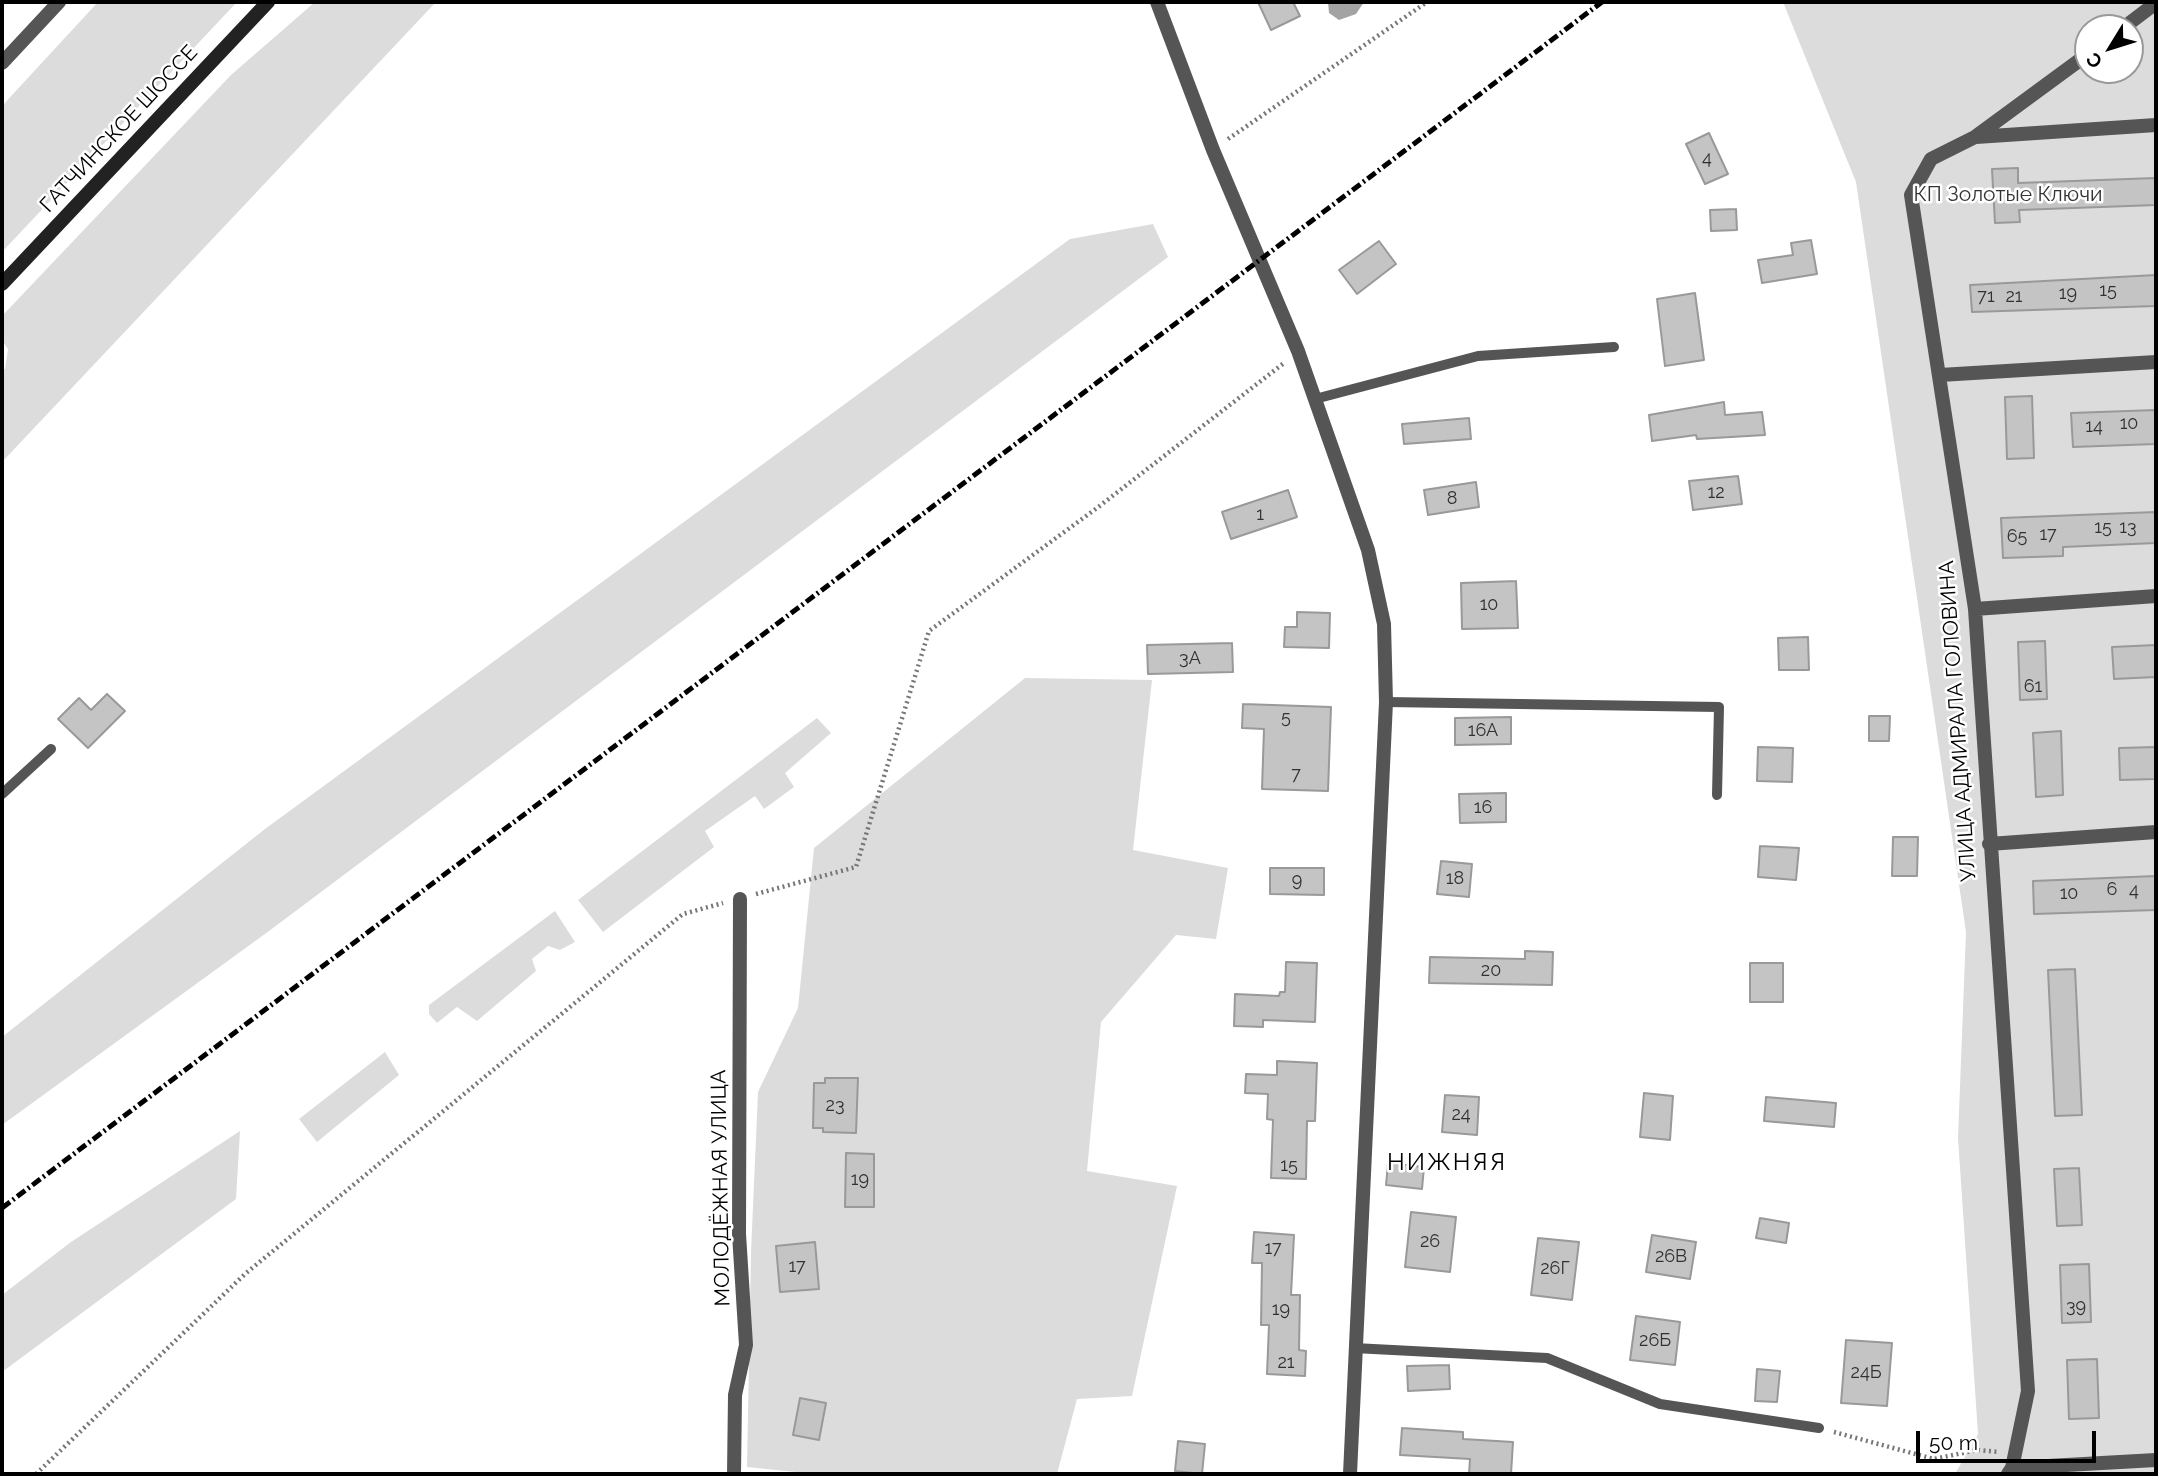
<!DOCTYPE html>
<html>
<head>
<meta charset="utf-8">
<style>
	body { margin:0 }
	#map { position:relative; width:2158px; height:1476px; overflow:hidden; background:#fff; font-family:Raleway,sans-serif }
	canvas { display:block }
	.frame { position:absolute; inset:0; border:4px solid #000; pointer-events:none }
	.north { position:absolute; left:2074px; top:14px; width:70px; height:70px; box-sizing:border-box; background:#fff; border:2px solid #999; border-radius:50%; rotate:232deg; font-size:19px; font-weight:700; line-height:28px; text-align:center; color:#000 }
	.north::after { content:''; display:block; margin:auto; width:24px; height:32px; background:#000; clip-path:polygon(50% 0,100% 100%,50% 72%,0 100%) }
	.scale { position:absolute; left:1916px; top:1431px; width:180px; height:32px; box-sizing:border-box; border:4px solid #000; border-top:0; padding-left:9px; font-size:21px; line-height:24px; white-space:nowrap; color:#000; -webkit-text-stroke:5px #fff; paint-order:stroke }
</style>
</head>
<body>
<div id="map">
<canvas width="2158" height="1476"></canvas>
<div class="frame"></div>
<div class="north">С</div>
<div class="scale">50 m</div>
</div>
<script>
const g = document.querySelector('canvas').getContext('2d');
g.lineJoin = 'round';
function fillPath(path, color) {
  g.fillStyle = color;
  g.fill(path, 'evenodd');
}
function shape(rows) {
  const path = new Path2D();
  for (const r of rows) {
    path.moveTo(r[0], r[1]);
    for (let i = 2; i < r.length; i += 2) path.lineTo(r[i], r[i + 1]);
  }
  return path;
}
function trace(path, color, width, dash) {
  g.strokeStyle = color;
  g.lineWidth = width;
  g.lineCap = dash ? 'butt' : 'round';
  g.setLineDash(dash || []);
  g.stroke(path);
}
function write(font, color, halo, rows, align = 'center') {
  g.font = font + ' Raleway,sans-serif';
  g.lineWidth = 5;
  g.setLineDash([]);
  g.textBaseline = 'middle';
  g.strokeStyle = halo;
  g.fillStyle = color;
  for (const [text, x, y, turn = 0] of rows) {
    g.save();
    g.translate(x, y);
    g.rotate((+turn || 0) * Math.PI / 180);
    g.textAlign = isNaN(turn) ? turn : align;
    if (halo) g.strokeText(text, 0, 0);
    g.fillText(text, 0, 0);
    g.restore();
  }
}
fillPath(shape([
	[98,2,237,2,2,252,2,106],
	[315,2,436,2,2,462,2,370,5,369,8,349,2,340,2,316,231,75],
	[1783,2,2156,2,2156,1474,1955,1474,1978,1434,1958,1138,1966,932,1856,182],
	[2088,28,2130,28,2130,70,2088,70],
	[1153,224,1168,257,269,931,2,1125,2,1037,265,829,1070,239],
	[1025,678,1152,680,1133,850,1228,868,1216,939,1176,935,1101,1022,1087,1171,1177,1186,1132,1396,1077,1399,1057,1474,816,1474,747,1467,751,1252,758,1092,798,1008,814,848],
	[817,718,831,733,785,773,794,787,764,809,755,796,705,831,714,847,603,932,578,900],
	[555,911,575,942,560,950,548,946,532,959,536,971,477,1021,457,1007,437,1023,429,1014,429,1005],
	[385,1052,399,1075,317,1142,299,1119],
	[240,1131,236,1199,2,1372,2,1295,71,1242]
]), '#dcdcdc');
fillPath(shape([
	[1328,2,1364,2,1356,14,1339,20,1329,13]
]), '#a3a3a3');
const building = shape([
	[1258,2,1293,2,1300,16,1271,30,1258,2],
	[1709,133,1728,174,1705,184,1686,144,1709,133],
	[2018,168,2018,183,2156,178,2156,205,2019,210,2020,222,1995,223,1992,169,2018,168],
	[1736,209,1737,230,1711,231,1710,210,1736,209],
	[1811,240,1817,274,1762,283,1758,260,1793,255,1791,243,1811,240],
	[1379,241,1396,264,1357,294,1339,270,1379,241],
	[2156,275,2156,306,1972,312,1970,285,2156,275],
	[1695,293,1704,360,1665,366,1657,299,1695,293],
	[2032,396,2034,458,2007,459,2005,397,2032,396],
	[1724,402,1725,415,1762,412,1765,435,1697,439,1696,435,1652,441,1649,415,1724,402],
	[2156,410,2156,444,2073,447,2071,413,2156,410],
	[1469,418,1471,439,1404,444,1402,424,1469,418],
	[1738,476,1742,504,1693,510,1689,481,1738,476],
	[1476,482,1479,507,1428,515,1424,490,1476,482],
	[1288,490,1297,517,1231,539,1222,512,1288,490],
	[2156,512,2156,543,2063,547,2063,556,2003,558,2001,518,2156,512],
	[1516,581,1518,628,1462,629,1461,583,1516,581],
	[1297,612,1330,613,1329,648,1284,647,1285,627,1297,627,1297,612],
	[1808,637,1809,670,1779,670,1778,638,1808,637],
	[2045,641,2047,699,2020,700,2018,642,2045,641],
	[1232,643,1233,672,1148,674,1147,645,1232,643],
	[2156,645,2156,677,2114,679,2112,647,2156,645],
	[107,694,125,711,88,748,58,719,79,698,91,710,107,694],
	[1243,704,1331,707,1328,791,1262,789,1264,729,1242,728,1243,704],
	[1869,716,1890,716,1889,741,1869,741,1869,716],
	[1511,717,1511,744,1455,745,1455,718,1511,717],
	[2061,731,2063,795,2036,797,2033,733,2061,731],
	[1758,747,1793,748,1792,782,1757,781,1758,747],
	[2156,747,2156,779,2120,780,2119,748,2156,747],
	[1506,793,1506,822,1460,823,1459,794,1506,793],
	[1893,837,1918,837,1917,876,1892,876,1893,837],
	[1760,846,1799,848,1796,880,1758,877,1760,846],
	[1441,861,1472,864,1469,897,1437,894,1441,861],
	[1270,868,1324,868,1324,895,1270,894,1270,868],
	[2156,876,2156,910,2034,914,2033,881,2156,876],
	[1525,951,1553,952,1552,985,1429,983,1430,957,1525,959,1525,951],
	[1286,962,1317,963,1315,1022,1263,1020,1263,1027,1234,1026,1235,994,1279,996,1280,992,1285,992,1286,962],
	[1750,963,1783,963,1783,1002,1750,1002,1750,963],
	[2075,969,2082,1115,2055,1116,2048,970,2075,969],
	[1277,1061,1317,1063,1315,1121,1307,1121,1306,1179,1271,1178,1273,1120,1267,1119,1268,1094,1245,1093,1246,1074,1277,1075,1277,1061],
	[825,1078,858,1078,856,1133,823,1132,823,1128,813,1128,814,1083,825,1083,825,1078],
	[1644,1093,1673,1096,1670,1140,1640,1137,1644,1093],
	[1445,1095,1479,1097,1477,1135,1442,1132,1445,1095],
	[1766,1097,1836,1103,1834,1127,1764,1121,1766,1097],
	[846,1153,874,1154,874,1207,845,1207,846,1153],
	[1388,1163,1424,1167,1422,1189,1386,1185,1388,1163],
	[2079,1168,2082,1225,2057,1226,2054,1169,2079,1168],
	[1411,1212,1456,1217,1450,1272,1405,1267,1411,1212],
	[1760,1218,1789,1223,1786,1243,1756,1238,1760,1218],
	[1254,1232,1294,1235,1291,1295,1300,1295,1299,1350,1306,1351,1305,1376,1267,1374,1269,1325,1261,1325,1262,1263,1252,1263,1254,1232],
	[1652,1235,1696,1242,1690,1279,1646,1272,1652,1235],
	[1538,1238,1579,1242,1572,1300,1531,1295,1538,1238],
	[815,1242,819,1289,780,1292,776,1246,815,1242],
	[2089,1264,2091,1322,2062,1323,2060,1265,2089,1264],
	[1636,1316,1680,1322,1675,1365,1630,1360,1636,1316],
	[1846,1340,1892,1343,1887,1406,1841,1403,1846,1340],
	[2097,1359,2099,1418,2069,1419,2067,1360,2097,1359],
	[1449,1365,1450,1389,1408,1391,1407,1366,1449,1365],
	[1757,1369,1780,1371,1777,1402,1755,1401,1757,1369],
	[800,1398,826,1403,819,1440,793,1435,800,1398],
	[1402,1428,1463,1432,1463,1439,1513,1442,1511,1474,1469,1474,1470,1459,1400,1455,1402,1428],
	[1178,1441,1205,1444,1202,1474,1175,1471,1178,1441]
]);
fillPath(building, '#c4c4c4');
trace(building, '#999', 2);
trace(shape([
	[1228,139,1427,2],
	[756,894,856,867,929,631,1097,508,1284,363],
	[1834,1432,1934,1459,1977,1450,1999,1452],
	[36,1474,245,1274,683,914,723,903]
]), '#777', 4.5, [2, 3.5]);
trace(shape([
	[1315,399,1478,356,1614,347],
	[1386,702,1719,707,1717,795],
	[2,794,51,749],
	[1354,1348,1547,1358,1660,1404,1819,1428]
]), '#555', 10);
trace(shape([
	[2123,28,2156,3],
	[2,63,59,2],
	[1976,137,2156,125],
	[1940,375,2156,362],
	[1975,609,2156,596],
	[1989,844,2156,832],
	[2012,1468,2156,1460],
	[734,1474,735,1395,746,1345,739,1234,740,899],
	[2008,1474,2012,1468,2028,1391,1975,609,1911,195,1931,159,1975,137,2088,54]
]), '#555', 14);
trace(shape([
	[1157,2,1213,150,1298,351,1368,550,1384,624,1386,702,1350,1474]
]), '#555', 14);
trace(shape([
	[2,284,268,2]
]), '#222', 14);
trace(shape([
	[2,1208,1602,2]
]), '#000', 5, [10, 3.5, 2, 3.5]);
write('18px', '#313131', null, [
	["4",1707,159],
	["15",2108,291],
	["19",2068,294],
	["71",1986,297],
	["21",2014,297],
	["10",2129,424],
	["14",2094,427],
	["12",1716,493],
	["8",1452,499],
	["1",1260,515],
	["15",2103,528],
	["13",2128,528],
	["17",2048,535],
	["65",2017,537],
	["10",1489,605],
	["3А",1190,659],
	["61",2033,687],
	["5",1286,718],
	["16А",1483,731],
	["7",1296,775],
	["16",1483,808],
	["18",1455,879],
	["9",1297,881],
	["6",2112,890],
	["4",2134,891],
	["10",2069,894],
	["20",1491,971],
	["23",835,1106],
	["24",1461,1115],
	["15",1289,1166],
	["19",860,1180],
	["26",1430,1242],
	["17",1273,1249],
	["26В",1671,1257],
	["17",797,1267],
	["26Г",1555,1269],
	["39",2076,1307],
	["19",1281,1310],
	["26Б",1655,1341],
	["21",1286,1363],
	["24Б",1866,1373]
]);
write('21px', '#000', '#fff', [
	["ГАТЧИНСКОЕ ШОССЕ",119,129,-47],
	["УЛИЦА АДМИРАЛА ГОЛОВИНА",1958,721,-94],
	["МОЛОДЁЖНАЯ УЛИЦА",721,1188,-91]
]);
write('21px', '#333', '#fff', [
	["КП Золотые Ключи",2008,195]
]);
g.letterSpacing = '2px';
write('24px', '#000', '#fff', [
	["НИЖНЯЯ",1447,1163]
]);
g.letterSpacing = '0px';
</script>
</body>
</html>
